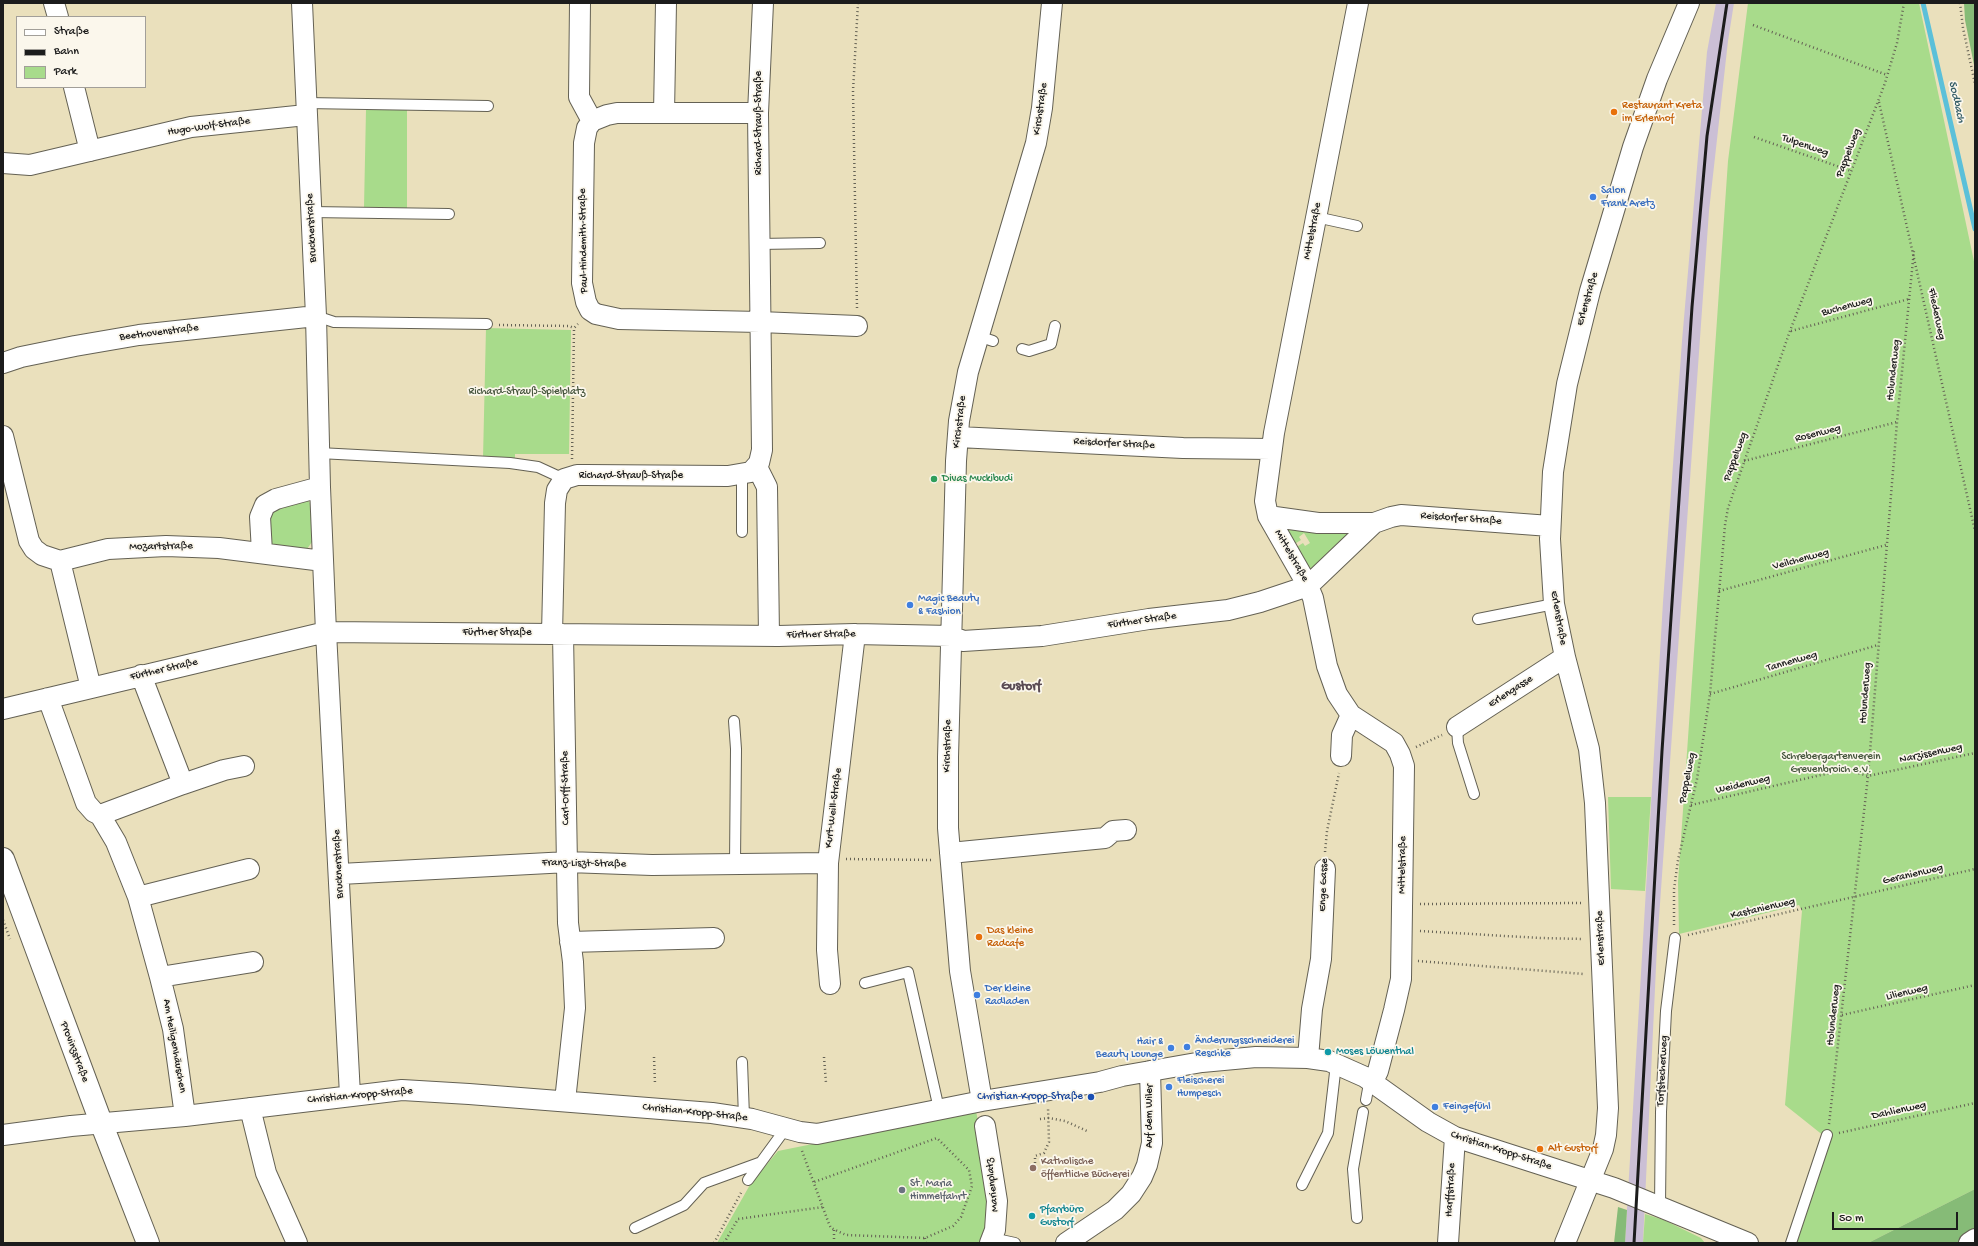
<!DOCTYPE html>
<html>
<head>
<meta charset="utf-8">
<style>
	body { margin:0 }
	#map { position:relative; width:1978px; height:1246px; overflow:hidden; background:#eae0bc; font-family:"Gochi Hand",sans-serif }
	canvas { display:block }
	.frame { position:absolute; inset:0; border:4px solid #1c1c1c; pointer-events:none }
	.legend { position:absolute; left:16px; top:16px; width:130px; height:72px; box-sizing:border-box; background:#fbf7ec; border:1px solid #a29f99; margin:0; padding:5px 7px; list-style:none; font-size:12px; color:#1c1c1c }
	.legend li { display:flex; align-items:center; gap:8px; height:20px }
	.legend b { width:20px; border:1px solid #a29f99 }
	.scale { position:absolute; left:1832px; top:1212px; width:126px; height:18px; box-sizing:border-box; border:2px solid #1c1c1c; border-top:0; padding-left:5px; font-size:12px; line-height:14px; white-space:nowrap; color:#1c1c1c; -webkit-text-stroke:3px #fbf7ec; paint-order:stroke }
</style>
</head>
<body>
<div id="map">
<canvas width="1978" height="1246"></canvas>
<div class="frame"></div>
<ul class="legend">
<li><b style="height:5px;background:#fff"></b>Straße</li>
<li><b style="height:5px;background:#1c1c1c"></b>Bahn</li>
<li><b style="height:11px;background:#a8db8b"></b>Park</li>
</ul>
<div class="scale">50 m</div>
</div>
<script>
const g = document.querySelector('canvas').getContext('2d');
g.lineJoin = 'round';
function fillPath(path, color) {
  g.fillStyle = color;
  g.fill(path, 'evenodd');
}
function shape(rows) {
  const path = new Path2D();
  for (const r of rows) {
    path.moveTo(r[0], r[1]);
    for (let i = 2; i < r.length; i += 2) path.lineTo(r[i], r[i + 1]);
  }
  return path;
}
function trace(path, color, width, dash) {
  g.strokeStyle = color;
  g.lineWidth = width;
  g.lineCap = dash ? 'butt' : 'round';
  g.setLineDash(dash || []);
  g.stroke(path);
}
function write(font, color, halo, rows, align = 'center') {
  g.font = font + ' "Gochi Hand",sans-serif';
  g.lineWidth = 3.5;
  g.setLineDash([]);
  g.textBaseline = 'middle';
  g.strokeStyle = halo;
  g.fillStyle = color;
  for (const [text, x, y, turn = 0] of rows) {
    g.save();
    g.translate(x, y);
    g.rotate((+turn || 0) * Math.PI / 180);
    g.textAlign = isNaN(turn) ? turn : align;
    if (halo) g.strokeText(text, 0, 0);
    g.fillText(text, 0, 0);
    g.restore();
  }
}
fillPath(shape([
	[1716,3,1734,3,1728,41,1709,211,1657,946,1643,1243,1625,1243,1663,602,1682,341,1707,52]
]), '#cbbfd5');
fillPath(shape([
	[1748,3,1919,3,1975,266,1975,1189,1868,1243,1797,1243,1829,1140,1785,1105,1802,911,1799,905,1679,934,1678,882,1728,161],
	[366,110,407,110,407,208,364,207],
	[486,328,571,330,569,454,515,454,515,458,483,458],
	[307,498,311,505,312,542,307,549,269,545,270,509],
	[1288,527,1352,532,1318,569,1311,568,1308,567,1295,548,1303,543,1305,546,1310,543,1304,533,1299,537,1301,540,1293,545,1286,529],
	[1608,797,1651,797,1645,891,1611,889],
	[976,1111,989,1176,990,1225,984,1243,717,1243,751,1183,778,1151],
	[1645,1214,1664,1220,1701,1238,1705,1243,1643,1243]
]), '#a8db8b');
fillPath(shape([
	[1964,3,1975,3,1975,70,1965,20],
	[1975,1189,1975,1232,1959,1243,1868,1243],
	[1618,1207,1627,1210,1625,1243,1614,1243]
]), '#86bb77');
trace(shape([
	[1923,3,1975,229]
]), '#5bc0d9', 5);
const lane = shape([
	[306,103,488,106],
	[311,212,449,214],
	[1316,217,1357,226],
	[759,244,820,243],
	[316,316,334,322,487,324],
	[978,336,993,341],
	[1022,349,1029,351,1051,344,1055,326],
	[319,453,510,463,538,467,564,479],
	[742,474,742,532],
	[1478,619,1554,604],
	[734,721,736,749,735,864],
	[1457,727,1458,743,1474,794],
	[865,983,908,972,939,1109],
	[742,1062,744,1117],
	[1366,1100,1368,1089,1373,1081],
	[748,1180,786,1128],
	[1302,1185,1328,1133,1336,1064],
	[1660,1205,1661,1112,1666,1011,1675,938],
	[1357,1218,1353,1169,1363,1112],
	[635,1228,684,1205,704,1183,759,1163],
	[992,1238,1015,1243],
	[1791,1243,1827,1135]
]);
const street = shape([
	[54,3,58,17],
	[302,3,316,316,320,487,326,632,350,1095],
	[580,3,579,97,592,121],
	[1358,3,1274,433,1265,501,1268,516,1308,586,1313,598,1327,666,1337,694,1351,715,1394,743,1400,754,1404,766,1401,979,1394,1010,1378,1071,1373,1081],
	[74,87,90,151],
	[664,113,666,3],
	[758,113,617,113,607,115,592,121,587,128,584,143,582,283,586,302,590,310,596,314,619,319,760,322,857,326],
	[3,163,30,165,191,127,306,115],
	[3,363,21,357,75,346,139,335,316,316],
	[3,436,29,541,34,549,42,555,60,561],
	[958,437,1183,448,1271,449],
	[757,467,767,487,769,636],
	[1268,516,1318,523,1374,523,1391,517,1401,515,1550,526],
	[262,552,260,517,265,505,276,499,320,487],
	[60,561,108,549,166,546,219,548,323,561],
	[60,561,91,688],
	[552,634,555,503,557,490,564,479,577,475,585,475,728,476,751,472,759,463,762,450,758,113,763,3],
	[563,634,568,923,573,962,575,1008,565,1101],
	[48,698,86,803,94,812,100,815,116,842,138,897,160,977,173,1029,185,1116],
	[3,709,326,632,778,636,855,634,951,636,963,641,1042,636,1149,619,1228,610,1260,602,1308,586,1374,523],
	[1457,727,1565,657],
	[1341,756,1342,735,1351,715],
	[183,784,224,770,244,766],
	[100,815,183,784,141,675],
	[950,853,1105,838,1113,831,1126,830],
	[340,874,568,862,652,865,828,863],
	[138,897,249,869],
	[570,942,714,938],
	[160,977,253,962],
	[830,984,827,950,828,863,855,634],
	[1308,1058,1312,1009,1321,959,1325,869],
	[982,1101,960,971,948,828,948,757,956,461,959,421,968,372,1036,143,1042,108,1052,3],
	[250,1108,266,1173,297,1243],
	[985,1126,997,1201,995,1230,990,1243],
	[3,1135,71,1126,185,1116,402,1090,469,1094,712,1113,752,1119,800,1132,817,1134,982,1101,1100,1082,1122,1076,1202,1062,1256,1057,1308,1058,1329,1061,1365,1077,1428,1122,1455,1137,1614,1188,1748,1243],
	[1066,1243,1115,1210,1131,1194,1142,1177,1147,1165,1152,1143,1150,1071],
	[1448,1243,1455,1137],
	[1565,1243,1603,1149,1606,1135,1608,1108,1595,803,1589,749,1565,657,1554,604,1550,539,1553,472,1567,384,1590,291,1633,147,1657,79,1689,3],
	[1969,1243,1975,1239]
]);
const secondary = shape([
	[3,859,102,1125,148,1243]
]);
trace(lane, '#646154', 12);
trace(street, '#646154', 22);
trace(secondary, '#646154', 24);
trace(shape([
	[1960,3,1963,28,1975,84],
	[1753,25,1887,75],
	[1879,102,1975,531],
	[1754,137,1851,171],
	[857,308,853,91,858,3],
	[499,325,569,326,574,328],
	[1791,331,1909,299],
	[572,459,574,328,578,324],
	[1744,461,1897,422],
	[1719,591,1886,545],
	[1710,694,1878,645],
	[1416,747,1442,735],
	[1691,805,1834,772,1848,770,1868,776,1975,753],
	[1325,852,1327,831,1339,773],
	[846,859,933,860],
	[1420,904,1581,903],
	[3,920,10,939],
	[1674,925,1674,889,1678,860,1697,779,1710,694,1725,525,1728,508,1790,331,1885,83,1897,43,1904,3],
	[1420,931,1540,938,1583,939],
	[1688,935,1975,869],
	[1418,961,1584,974],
	[1842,1015,1975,985],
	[654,1057,655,1084],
	[824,1057,826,1083],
	[1040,1119,1049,1118,1065,1121,1087,1131],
	[1829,1124,1868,776,1897,422,1914,250],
	[1839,1133,1975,1103],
	[802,1151,829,1224,831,1228,846,1235,925,1238,953,1226,961,1217,972,1186,969,1170,937,1138,814,1182],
	[1035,1163,1035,1156,1044,1153,1049,1142,1048,1107],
	[925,1238,926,1243],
	[714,1243,742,1191],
	[724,1243,738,1219,823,1207],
	[834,1243,834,1230]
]), '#646154', 2.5, [1, 3]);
trace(lane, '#fff', 10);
trace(street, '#fff', 20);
trace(secondary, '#fff', 22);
trace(shape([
	[1634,1243,1662,751,1692,307,1707,136,1727,3]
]), '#1c1c1c', 3);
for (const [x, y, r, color] of [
	[1614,112,4,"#e8710a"],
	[1593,197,4,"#3f7fe0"],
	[934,479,4,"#2e9e5b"],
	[910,605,4,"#3f7fe0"],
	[979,937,4,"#e8710a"],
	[977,995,4,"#3f7fe0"],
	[1187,1047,4,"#3f7fe0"],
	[1171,1048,4,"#3f7fe0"],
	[1328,1052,4,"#0f9aa8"],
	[1169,1087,4,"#3f7fe0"],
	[1091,1097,4,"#1a4fb4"],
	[1435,1107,4,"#3f7fe0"],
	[1540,1149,4,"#e8710a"],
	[1033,1168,4,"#8d6e63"],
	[902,1190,4,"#6b7280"],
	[1032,1216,4,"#0f9aa8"]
]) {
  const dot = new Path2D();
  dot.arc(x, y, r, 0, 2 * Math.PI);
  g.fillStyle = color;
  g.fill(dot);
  trace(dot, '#fbf7ec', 1.5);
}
write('11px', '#c56008', '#fbf7ec', [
	["Restaurant Kreta",1622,106],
	["im Erlenhof",1622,119],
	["Das kleine",987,931],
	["Radcafe",987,944],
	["Alt Gustorf",1548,1149]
], 'left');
write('11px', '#1c1c1c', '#fbf7ec', [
	["Kirchstraße",1041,109,-82],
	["Richard-Strauß-Straße",759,123,-90],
	["Hugo-Wolf-Straße",209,127,-8],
	["Tulpenweg",1805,146,19],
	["Pappelweg",1849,153,-69],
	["Brucknerstraße",312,228,-93],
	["Mittelstraße",1313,231,-79],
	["Paul-Hindemith-Straße",584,241,-91],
	["Erlenstraße",1588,299,-74],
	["Buchenweg",1847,307,-15],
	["Fliederweg",1936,314,78],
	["Beethovenstraße",159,333,-7],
	["Holunderweg",1894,370,-84],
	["Kirchstraße",960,422,-83],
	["Rosenweg",1818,434,-14],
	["Reisdorfer Straße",1114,444,3],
	["Pappelweg",1736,457,-70],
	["Richard-Strauß-Straße",631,476],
	["Reisdorfer Straße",1461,519,4],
	["Mozartstraße",161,547,-1],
	["Mittelstraße",1291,556,60],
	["Veilchenweg",1801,560,-15],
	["Erlenstraße",1558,618,80],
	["Fürther Straße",1142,621,-8],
	["Fürther Straße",497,633],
	["Fürther Straße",821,635,-1],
	["Tannenweg",1792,662,-16],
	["Fürther Straße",164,670,-13],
	["Erlengasse",1511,692,-33],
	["Holunderweg",1866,693,-86],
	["Kirchstraße",948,746,-89],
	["Narzissenweg",1931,754,-12],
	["Pappelweg",1688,778,-79],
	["Weidenweg",1743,785,-13],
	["Carl-Orff-Straße",566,788,-91],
	["Kurt-Weill-Straße",834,808,-83],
	["Brucknerstraße",339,864,-93],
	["Franz-Liszt-Straße",584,864,1],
	["Mittelstraße",1403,865,-89],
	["Geranienweg",1913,875,-13],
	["Enge Gasse",1324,885,-88],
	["Kastanienweg",1763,909,-13],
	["Erlenstraße",1601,938,-92],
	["Lilienweg",1907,993,-13],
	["Holunderweg",1834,1015,-84],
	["Am Heiligenhäuschen",174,1046,80],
	["Provinzstraße",74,1052,69],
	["Torfstecherweg",1663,1071,-87],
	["Christian-Kropp-Straße",360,1096,-5],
	["Dahlienweg",1899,1111,-12],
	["Christian-Kropp-Straße",695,1113,6],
	["Auf dem Wiler",1150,1116,-90],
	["Christian-Kropp-Straße",1501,1151,18],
	["Marienplatz",993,1185,-96],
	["Harffstraße",1451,1190,-87]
]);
write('11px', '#366cbe', '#fbf7ec', [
	["Salon",1601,191],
	["Frank Aretz",1601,204],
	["Magic Beauty",918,599],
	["& Fashion",918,612],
	["Der kleine",985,989],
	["Radladen",985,1002],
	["Änderungsschneiderei",1195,1041],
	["Reschke",1195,1054],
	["Hair &",1163,1042,"right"],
	["Beauty Lounge",1163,1055,"right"],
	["Fleischerei",1177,1081],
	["Humpesch",1177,1094],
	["Feingefühl",1443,1107]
], 'left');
write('11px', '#46553d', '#fbf7ec', [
	["Richard-Strauß-Spielplatz",527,392],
	["Schrebergartenverein",1831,757],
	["Grevenbroich e.V.",1831,770]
]);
write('11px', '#27864d', '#fbf7ec', [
	["Divas Muckibudi",942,479]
], 'left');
write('11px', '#0d838f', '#fbf7ec', [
	["Moses Löwenthal",1336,1052],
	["Pfarrbüro",1040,1210],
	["Gustorf",1040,1223]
], 'left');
write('11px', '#164399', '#fbf7ec', [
	["Christian-Kropp-Straße",1083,1097]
], 'right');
write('11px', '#785e54', '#fbf7ec', [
	["Katholische",1041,1162],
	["öffentliche Bücherei",1041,1175]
], 'left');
write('11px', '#5b616d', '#fbf7ec', [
	["St. Maria",910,1184],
	["Himmelfahrt",910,1197]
], 'left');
write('italic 12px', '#355e68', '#fbf7ec', [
	["Sodbach",1956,102,77]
]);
write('bold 13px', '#594a53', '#fbf7ec', [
	["Gustorf",1021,687]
]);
</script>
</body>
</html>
